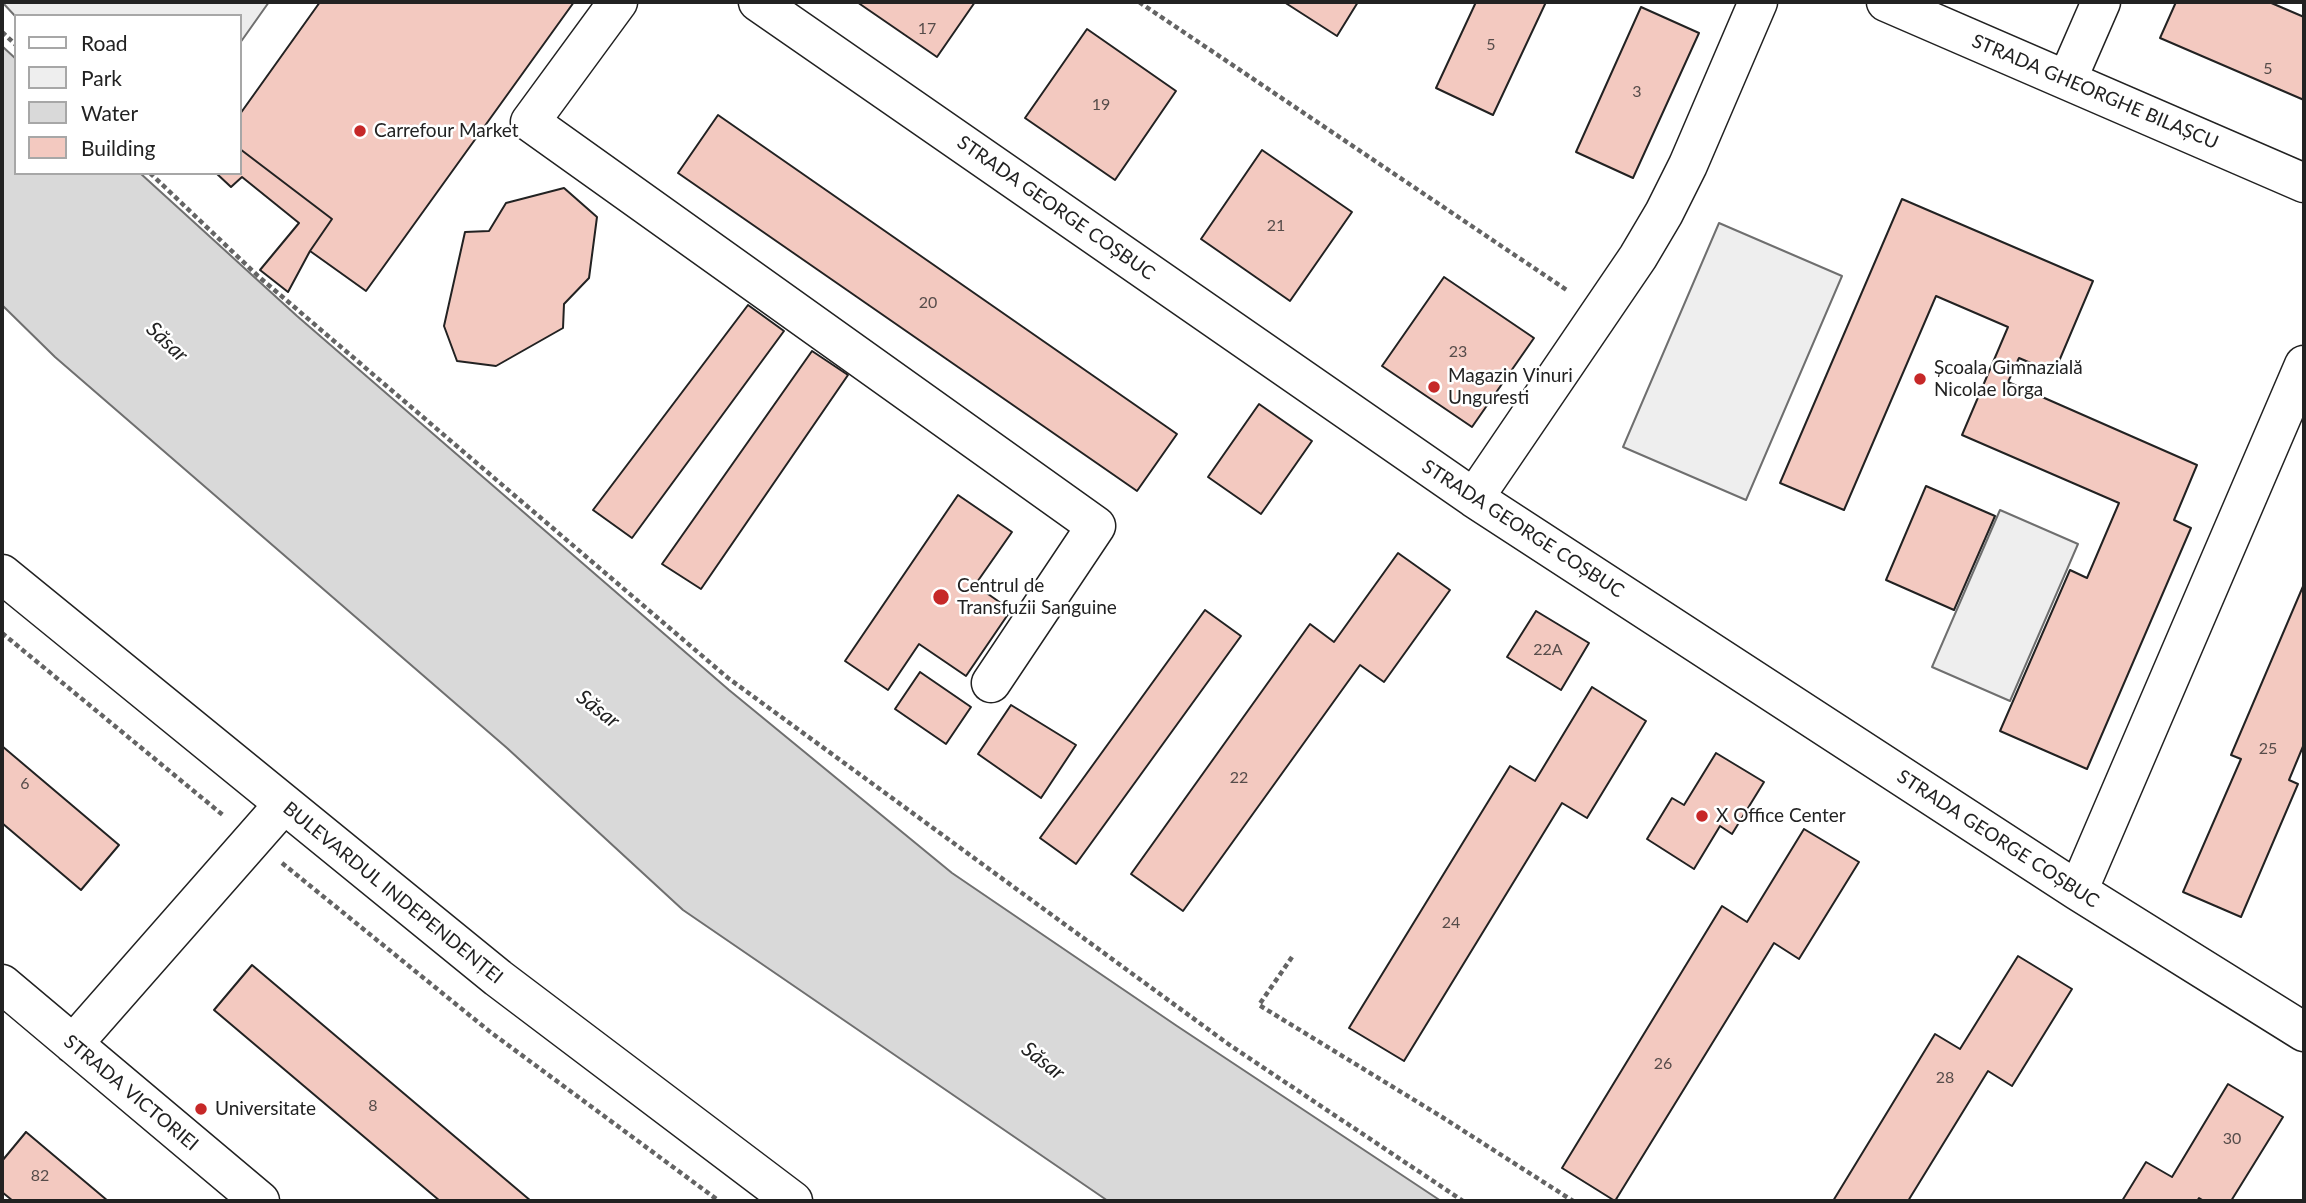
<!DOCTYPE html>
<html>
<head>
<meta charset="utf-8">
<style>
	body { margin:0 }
	#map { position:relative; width:2306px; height:1203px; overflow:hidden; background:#fff; font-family:Lato,sans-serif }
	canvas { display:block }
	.frame { position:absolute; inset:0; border:4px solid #222; pointer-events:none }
	.legend { position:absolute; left:14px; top:14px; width:228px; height:161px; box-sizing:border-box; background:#fff; border:2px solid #a7a7a7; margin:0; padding:9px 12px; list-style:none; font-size:21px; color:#222 }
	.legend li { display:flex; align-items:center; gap:14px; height:35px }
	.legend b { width:35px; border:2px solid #a7a7a7 }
</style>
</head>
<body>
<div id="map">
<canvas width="2306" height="1203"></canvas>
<div class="frame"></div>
<ul class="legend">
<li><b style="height:9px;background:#fff"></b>Road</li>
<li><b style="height:19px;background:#eee"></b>Park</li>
<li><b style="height:19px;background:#d9d9d9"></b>Water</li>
<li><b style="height:19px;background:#f3c9c0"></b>Building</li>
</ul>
</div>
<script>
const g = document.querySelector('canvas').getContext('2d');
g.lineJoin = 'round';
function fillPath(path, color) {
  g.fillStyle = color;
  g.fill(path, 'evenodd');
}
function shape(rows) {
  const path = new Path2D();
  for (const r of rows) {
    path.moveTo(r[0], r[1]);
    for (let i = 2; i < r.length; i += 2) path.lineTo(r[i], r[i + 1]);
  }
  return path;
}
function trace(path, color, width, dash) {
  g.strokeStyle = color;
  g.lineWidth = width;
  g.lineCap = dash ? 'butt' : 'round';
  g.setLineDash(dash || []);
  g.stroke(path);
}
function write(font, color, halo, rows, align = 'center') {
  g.font = font + ' Lato,sans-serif';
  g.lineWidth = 5;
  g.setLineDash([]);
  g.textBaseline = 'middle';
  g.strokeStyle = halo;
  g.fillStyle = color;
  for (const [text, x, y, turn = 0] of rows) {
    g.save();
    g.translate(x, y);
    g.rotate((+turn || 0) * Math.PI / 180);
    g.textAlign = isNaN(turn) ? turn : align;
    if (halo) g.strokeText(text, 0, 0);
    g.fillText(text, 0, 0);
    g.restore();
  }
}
const green = shape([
	[1719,223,1842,276,1746,500,1623,447,1719,223],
	[2000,510,2078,544,2010,701,1932,667,2000,510]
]);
fillPath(green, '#eee');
trace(green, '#6f6f6f', 2);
const parking = shape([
	[2,2,269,2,240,43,240,16,16,17,2,2]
]);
fillPath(parking, '#ededed');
trace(parking, '#6f6f6f', 2);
const water = shape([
	[2,46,16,59,16,173,140,173,297,316,729,690,952,873,1177,1026,1441,1201,1108,1201,683,910,507,748,55,357,2,305,2,46]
]);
fillPath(water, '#d9d9d9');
trace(water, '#6f6f6f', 2);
const building = shape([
	[320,2,574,2,366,291,310,251,332,219,240,149,240,114,320,2],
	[857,2,975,2,937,57,857,2],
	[1284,2,1358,2,1337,36,1284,2],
	[1476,2,1546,2,1493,115,1436,88,1476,2],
	[2176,2,2269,2,2304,17,2304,100,2160,38,2176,2],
	[1641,7,1699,33,1633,178,1576,152,1641,7],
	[1087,29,1176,91,1115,180,1025,118,1087,29],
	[718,115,1177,434,1137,491,678,173,718,115],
	[240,149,332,219,310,251,288,292,260,270,299,223,242,177,231,187,216,173,240,173,240,149],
	[1262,150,1352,212,1290,301,1201,239,1262,150],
	[564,188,597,217,589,278,564,304,563,328,496,366,457,361,444,326,465,232,489,231,506,203,564,188],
	[1902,199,2093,281,2054,373,2019,358,2008,382,2197,465,2174,520,2191,528,2087,769,2000,731,2070,570,2087,578,2119,503,1962,435,2008,327,1936,296,1844,510,1780,483,1902,199],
	[1444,277,1534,338,1472,427,1382,366,1444,277],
	[748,305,784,331,632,538,593,510,748,305],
	[812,351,848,375,701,589,662,564,812,351],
	[1259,404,1312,441,1261,514,1208,477,1259,404],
	[1926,486,1995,516,1954,610,1886,580,1926,486],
	[958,495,1012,532,975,585,1011,610,966,676,919,644,888,690,845,661,958,495],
	[1398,553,1450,590,1384,682,1360,665,1183,911,1131,874,1310,624,1334,642,1398,553],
	[2304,584,2304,744,2289,780,2298,784,2241,917,2183,892,2241,759,2231,755,2304,584],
	[1205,610,1241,636,1076,864,1040,838,1205,610],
	[1536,611,1589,643,1561,690,1507,657,1536,611],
	[920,672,971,707,946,744,895,709,920,672],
	[1592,687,1646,721,1587,818,1562,803,1404,1061,1349,1028,1510,766,1535,781,1592,687],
	[1011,705,1076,745,1041,798,978,754,1011,705],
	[2,746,119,845,81,890,2,823,2,746],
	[1716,753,1764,782,1732,834,1720,826,1694,869,1647,839,1672,798,1684,805,1716,753],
	[1804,829,1859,862,1799,959,1774,943,1615,1201,1562,1168,1722,906,1747,922,1804,829],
	[2018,956,2072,989,2012,1086,1988,1071,1908,1201,1833,1201,1935,1034,1960,1049,2018,956],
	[252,965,531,1201,440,1201,214,1010,252,965],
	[2228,1084,2283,1117,2231,1201,2204,1201,2199,1198,2197,1201,2122,1201,2146,1162,2172,1177,2228,1084],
	[26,1132,108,1201,13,1201,2,1192,2,1161,26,1132]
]);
fillPath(building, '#f3c9c0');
trace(building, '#222', 2);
const minor = shape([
	[618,2,530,122,1096,526,991,683],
	[758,2,1474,498,2078,891,2304,1032],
	[1886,2,2304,183],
	[2067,80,2101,2],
	[1474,498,1638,257,1664,213,1688,165,1758,2],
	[2078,891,2304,365],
	[2,984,260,1201],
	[73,1044,283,805]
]);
const major = shape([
	[2,574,498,978,793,1201]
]);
trace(minor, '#222', 41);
trace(major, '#222', 41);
trace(shape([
	[1139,2,1568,291],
	[2,32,16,45],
	[150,173,258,276,728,678,1231,1046,1463,1201],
	[2,633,224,816],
	[282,863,489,1031,719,1201],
	[1292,957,1259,1005,1442,1117,1573,1201]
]), '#646464', 4.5, [5, 3.5]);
trace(minor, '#fff', 38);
trace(major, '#fff', 38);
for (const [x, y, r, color] of [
	[360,131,7,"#c62828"],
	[1920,379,7,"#c62828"],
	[1434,387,7,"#c62828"],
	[941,597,9,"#c62828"],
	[1702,816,7,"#c62828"],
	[201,1109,7,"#c62828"]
]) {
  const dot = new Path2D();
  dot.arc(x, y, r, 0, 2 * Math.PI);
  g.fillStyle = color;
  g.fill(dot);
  trace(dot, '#fff', 2.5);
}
write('16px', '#564c4a', null, [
	["17",927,29],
	["5",1491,45],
	["5",2268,69],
	["3",1637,92],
	["19",1101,105],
	["21",1276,226],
	["20",928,303],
	["23",1458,352],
	["22A",1548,650],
	["25",2268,749],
	["22",1239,778],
	["6",25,784],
	["24",1451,923],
	["26",1663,1064],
	["28",1945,1078],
	["8",373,1106],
	["30",2232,1139],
	["82",40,1176]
]);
write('19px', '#222', '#fff', [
	["STRADA GHEORGHE BILAȘCU",2095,92,23],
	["STRADA GEORGE COȘBUC",1056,208,35],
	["STRADA GEORGE COȘBUC",1523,529,33],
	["STRADA GEORGE COȘBUC",1998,839,33],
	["BULEVARDUL INDEPENDENȚEI",393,893,39],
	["STRADA VICTORIEI",131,1093,40]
]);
write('19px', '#222', '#fff', [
	["Carrefour Market",374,131],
	["Școala Gimnazială",1934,368],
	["Nicolae Iorga",1934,390],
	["Magazin Vinuri",1448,376],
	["Unguresti",1448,398],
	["Centrul de",957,586],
	["Transfuzii Sanguine",957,608],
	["X Office Center",1716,816],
	["Universitate",215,1109]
], 'left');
write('italic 21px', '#222', '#fff', [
	["Săsar",167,342,43],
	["Săsar",598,709,38],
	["Săsar",1043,1061,38]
]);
</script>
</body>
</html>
